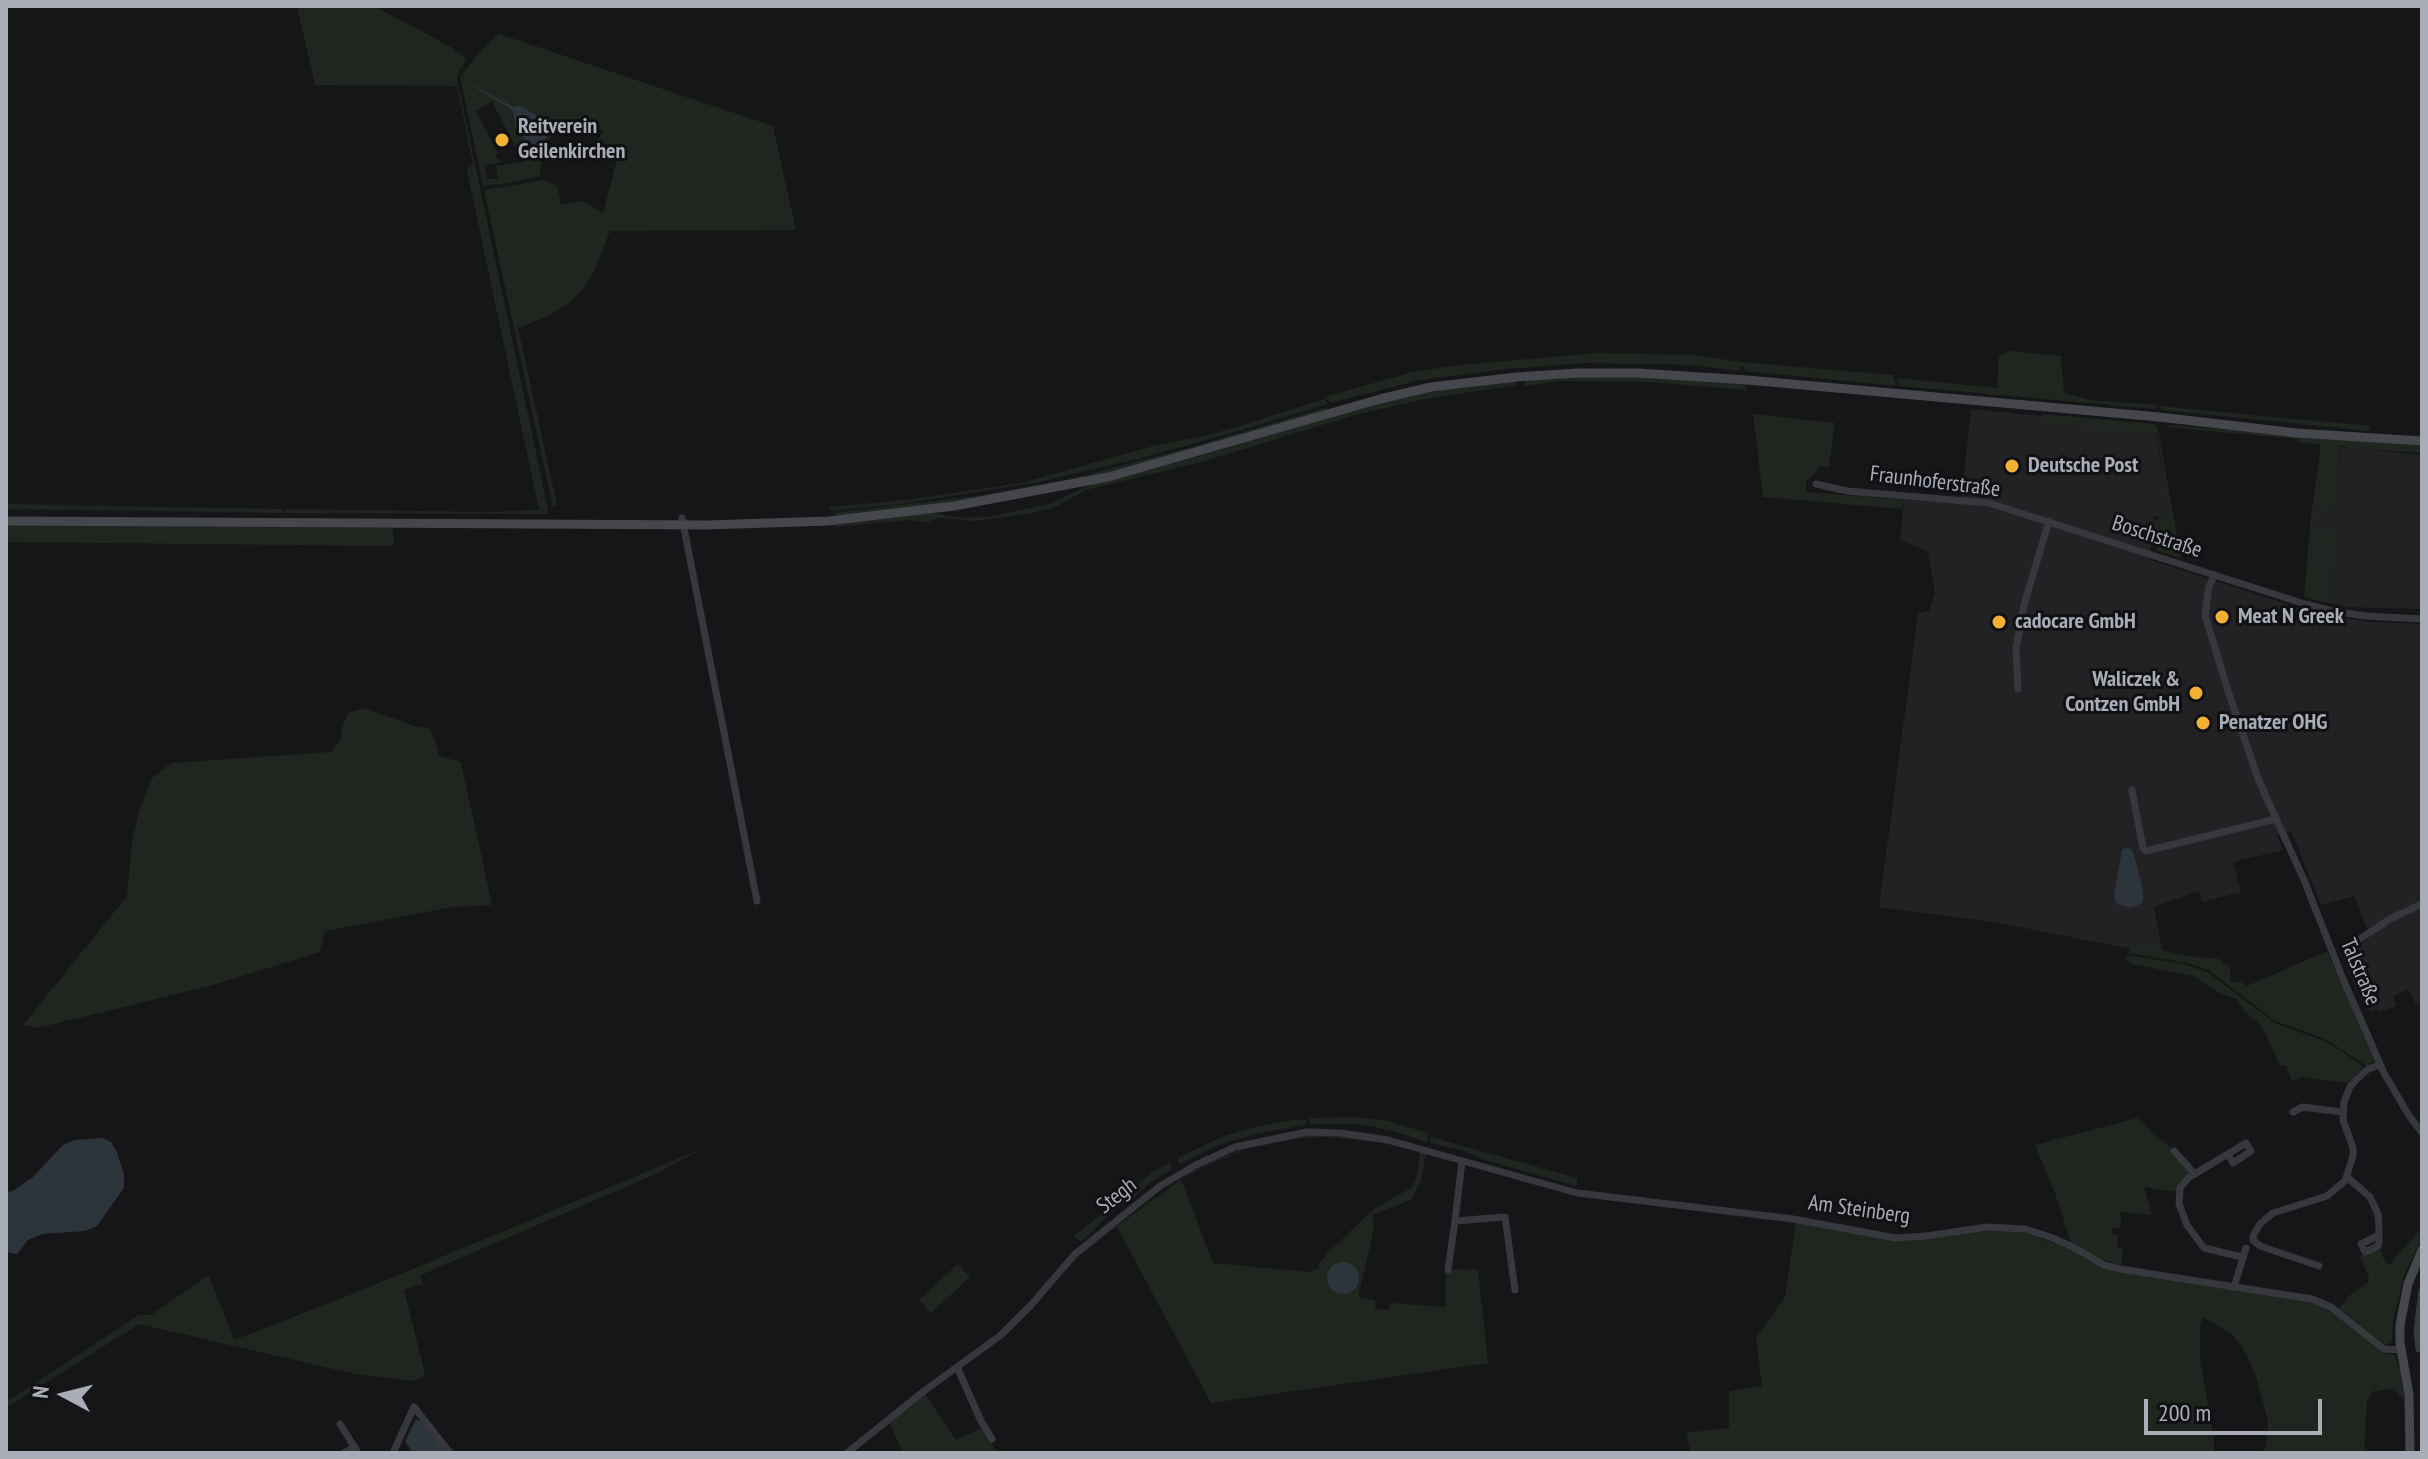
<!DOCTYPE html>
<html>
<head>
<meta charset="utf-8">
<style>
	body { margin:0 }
	#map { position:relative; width:2428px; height:1459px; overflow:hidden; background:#161618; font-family:"PT Sans Narrow",sans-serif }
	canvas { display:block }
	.frame { position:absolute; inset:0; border:8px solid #a8adb8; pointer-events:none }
	.north { position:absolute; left:24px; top:1355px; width:80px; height:80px; -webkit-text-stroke:6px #111113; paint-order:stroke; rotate:277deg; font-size:22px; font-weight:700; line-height:32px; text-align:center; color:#a8adb8 }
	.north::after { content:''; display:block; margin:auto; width:28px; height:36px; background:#a8adb8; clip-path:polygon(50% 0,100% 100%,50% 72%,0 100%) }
	.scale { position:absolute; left:2144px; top:1399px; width:178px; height:36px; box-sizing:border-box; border:4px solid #a8adb8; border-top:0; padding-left:10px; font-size:24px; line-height:28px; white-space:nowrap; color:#a8adb8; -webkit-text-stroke:6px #111113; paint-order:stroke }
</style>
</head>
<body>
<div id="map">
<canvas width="2428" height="1459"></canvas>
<div class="frame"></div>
<div class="north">N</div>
<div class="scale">200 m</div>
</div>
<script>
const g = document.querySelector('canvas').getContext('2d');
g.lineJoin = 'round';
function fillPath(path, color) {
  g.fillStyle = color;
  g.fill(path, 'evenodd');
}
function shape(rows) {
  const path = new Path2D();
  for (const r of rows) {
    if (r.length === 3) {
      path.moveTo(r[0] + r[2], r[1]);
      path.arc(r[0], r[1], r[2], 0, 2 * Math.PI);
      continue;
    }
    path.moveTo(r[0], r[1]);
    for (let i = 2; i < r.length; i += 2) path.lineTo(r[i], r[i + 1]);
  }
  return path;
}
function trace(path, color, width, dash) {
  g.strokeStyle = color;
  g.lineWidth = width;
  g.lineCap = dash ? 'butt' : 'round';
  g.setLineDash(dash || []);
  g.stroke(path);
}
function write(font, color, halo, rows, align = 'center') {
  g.font = font + ' "PT Sans Narrow",sans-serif';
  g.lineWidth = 6;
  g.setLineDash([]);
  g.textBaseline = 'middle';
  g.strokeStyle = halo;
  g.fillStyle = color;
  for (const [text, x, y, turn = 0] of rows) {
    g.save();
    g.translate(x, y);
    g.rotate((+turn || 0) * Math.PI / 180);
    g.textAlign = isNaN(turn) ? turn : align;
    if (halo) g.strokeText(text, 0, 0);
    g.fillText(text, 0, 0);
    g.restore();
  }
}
fillPath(shape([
	[1971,409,2152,427,2156,433,2170,517,2154,516,2150,560,2321,615,2371,622,2422,624,2422,1002,2416,1004,2408,990,2393,996,2396,1006,2379,1012,2377,1009,2370,1012,2359,996,2343,958,2373,935,2365,925,2354,896,2321,905,2291,831,2277,836,2283,850,2233,862,2241,892,2202,902,2199,891,2154,907,2163,955,1999,923,1879,907,1918,614,1929,611,1935,592,1928,552,1900,540,1904,500,1961,503],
	[2341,447,2422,455,2422,609,2344,607,2329,603,2333,531,2314,529,2316,506,2335,507]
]), '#222225');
fillPath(shape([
	[297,6,374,6,451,47,467,60,460,69,457,79,549,514,285,513,284,509,492,512,539,510,467,171,468,168,473,165,457,86,315,85],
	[499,34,773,126,796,230,610,231,594,271,582,290,569,303,544,318,518,328,557,505,553,508,484,190,544,180,557,186,561,204,583,201,603,213,619,152,598,140,603,131,597,126,594,130,580,123,576,131,564,126,559,132,551,137,544,149,537,156,541,162,540,176,509,183,483,186,460,77,482,49],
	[492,101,523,162,496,166,498,179,487,179,485,166,503,162,495,156,498,154,476,111],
	[2009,351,2061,356,2064,393,2090,400,2157,405,2155,409,1899,386,1897,378,1997,388,1999,356],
	[1598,353,1692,355,1742,362,1893,375,1896,386,1745,371,1743,366,1740,366,1739,371,1693,365,1587,363,1506,369,1420,380,1331,403,1324,397,1413,372,1459,365],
	[1622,375,1745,384,1747,390,1648,382,1596,381,1562,381,1523,386,1527,379],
	[1514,380,1517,385,1424,399,1355,415,1201,462,1086,490,1057,506,1033,513,976,521,938,518,928,522,908,520,834,527,834,525,933,513,961,518,993,516,1049,504,1090,485,1199,456,1386,401,1450,388],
	[1324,399,1328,404,1242,430,1138,459,1039,482,900,504,830,511,829,507,906,500,1021,483,1157,445,1204,436,1240,426],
	[2160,406,2243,414,2370,426,2369,431,2309,425,2161,410],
	[1327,407,1327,410,1118,470,1042,487,918,507,837,516,832,513,977,496,1070,479,1185,449],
	[1753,414,1835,423,1829,467,1819,466,1817,471,1806,482,1806,492,1904,500,1902,509,1763,497],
	[2042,414,2154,424,2158,429,2181,558,2157,551,2153,539,2152,521,2165,516,2168,511,2157,433,2047,424,2042,421],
	[2171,425,2422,446,2422,453,2348,448,2341,445,2335,508,2316,507,2314,529,2333,531,2329,603,2304,597,2311,517,2321,445,2299,442,2297,439,2166,427],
	[6,504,282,509,282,513,6,509],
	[6,523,130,526,391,528,393,529,394,540,392,546,6,542],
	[364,708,417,727,429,728,435,741,439,756,461,762,492,905,453,907,325,931,320,952,213,985,38,1028,23,1025,127,896,132,841,139,811,151,779,171,763,331,752,340,741,343,724,348,713],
	[2136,945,2188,956,2219,959,2230,968,2231,982,2241,982,2247,986,2327,951,2374,1060,2367,1066,2325,1039,2275,1021,2207,969,2187,963,2127,953],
	[2126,955,2184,964,2209,973,2275,1023,2322,1040,2340,1050,2363,1067,2348,1083,2302,1077,2292,1081,2286,1066,2280,1065,2261,1025,2245,1012,2237,999,2219,993,2194,976,2132,964,2126,959],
	[1357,1117,1388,1121,1428,1133,1427,1142,1396,1132,1371,1126,1352,1124,1309,1124,1310,1118],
	[2137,1118,2174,1151,2189,1172,2178,1185,2176,1192,2144,1187,2152,1215,2120,1212,2120,1215,2122,1215,2120,1229,2112,1228,2111,1234,2118,1236,2117,1247,2123,1249,2121,1265,2097,1258,2071,1242,2055,1193,2035,1145],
	[1292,1120,1306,1120,1305,1125,1259,1133,1221,1144,1180,1164,1177,1158,1224,1136,1255,1127],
	[1310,1135,1370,1138,1426,1153,1421,1181,1411,1200,1372,1215,1374,1224,1372,1237,1358,1297,1375,1300,1375,1309,1388,1310,1391,1303,1445,1307,1446,1269,1478,1270,1488,1363,1211,1403,1117,1227,1080,1255,1049,1288,1080,1253,1191,1172,1251,1145],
	[1327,1137,1383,1143,1420,1152,1416,1180,1411,1188,1371,1211,1328,1253,1319,1263,1319,1268,1309,1272,1213,1263,1181,1179,1204,1167,1249,1148,1302,1138],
	[1431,1137,1577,1178,1577,1184,1576,1186,1482,1159,1462,1150,1430,1143],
	[706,1147,651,1176,421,1275,423,1284,404,1290,425,1374,419,1379,414,1381,355,1374,139,1324,6,1408,6,1402,139,1315,151,1315,209,1275,234,1340,350,1295],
	[1170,1163,1172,1169,1152,1181,1133,1198,1114,1210,1081,1242,1074,1236,1153,1172],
	[1796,1222,1897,1241,1923,1240,1971,1231,2014,1231,2033,1235,2076,1252,2103,1267,2310,1301,2326,1307,2383,1352,2382,1355,2388,1354,2395,1355,2401,1374,2405,1400,2393,1388,2373,1392,2378,1380,2367,1401,2364,1453,2261,1453,2266,1446,2268,1422,2256,1376,2243,1348,2232,1334,2203,1317,2200,1325,2200,1360,2214,1437,2214,1453,1691,1453,1686,1433,1729,1428,1729,1391,1762,1386,1756,1338,1785,1297],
	[2422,1228,2422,1238,2404,1275,2393,1322,2392,1342,2385,1345,2339,1308,2349,1296,2368,1282,2369,1278,2360,1256,2379,1248,2386,1264,2391,1265,2395,1257],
	[958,1264,970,1277,931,1313,919,1300],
	[925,1394,956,1440,983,1427,997,1453,903,1453,889,1422]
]), '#1e261f');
fillPath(shape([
	[462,79,513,107,520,106,552,124,541,149,530,145,515,128,514,113,511,109],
	[2126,848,2131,849,2134,855,2143,891,2143,900,2140,904,2131,908,2117,904,2114,897,2122,850],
	[103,1138,111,1142,117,1152,124,1175,124,1188,97,1226,85,1231,42,1234,28,1240,17,1254,6,1252,6,1192,13,1191,33,1177,62,1146,74,1140],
	[1343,1278,16],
	[416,1419,422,1422,446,1453,413,1453,405,1441]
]), '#2c353c');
trace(shape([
	[1816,484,1847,491,1989,503,2305,604,2332,611,2366,616,2422,619],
	[682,518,757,901],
	[2215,575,2209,586,2205,615,2229,694,2259,781,2304,880,2343,979,2384,1073,2408,1114,2422,1133],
	[2018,689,2016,649,2024,605,2049,521],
	[2132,790,2143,848,2146,851,2276,819],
	[2357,941,2390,919,2422,904],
	[2293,1112,2303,1107,2342,1112],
	[2174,1151,2195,1174],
	[2228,1154,2233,1163,2251,1151,2246,1143,2188,1178,2180,1188,2179,1204,2187,1225,2204,1248,2242,1257],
	[1462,1161,1455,1221,1505,1217,1515,1290],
	[2347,1177,2370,1197,2378,1214,2379,1227,2379,1242,2378,1246,2365,1252,2361,1244,2379,1235],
	[2319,1266,2260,1246,2253,1240,2253,1236,2260,1224,2273,1213,2327,1196,2345,1181,2353,1156,2353,1148,2343,1120,2344,1102,2350,1087,2357,1079,2368,1069,2380,1065],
	[1448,1270,1455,1221],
	[2234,1287,2246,1248],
	[2419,1349,2417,1330,2422,1291],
	[957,1367,981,1421,992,1439],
	[340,1424,358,1453],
	[344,1453,355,1447],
	[393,1453,414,1407,450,1453],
	[847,1453,924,1391,1001,1335,1031,1305,1075,1254,1160,1186,1196,1165,1235,1147,1307,1132,1341,1133,1388,1140,1577,1193,1793,1219,1896,1238,1926,1236,1987,1227,2025,1229,2050,1237,2073,1247,2104,1265,2120,1269,2312,1299,2331,1307,2384,1349,2402,1350]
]), '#37383d', 7);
trace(shape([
	[6,521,708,525,828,521,954,506,1108,477,1380,399,1431,387,1517,377,1577,373,1639,373,1747,380,2159,417,2297,433,2422,441],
	[2410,1453,2409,1394,2400,1343,2400,1325,2408,1284,2422,1250]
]), '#45474d', 9);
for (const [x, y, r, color] of [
	[502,140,8,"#f2b134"],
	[2012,466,8,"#f2b134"],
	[2222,617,8,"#f2b134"],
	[1999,622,8,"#f2b134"],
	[2196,693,8,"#f2b134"],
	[2203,723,8,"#f2b134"]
]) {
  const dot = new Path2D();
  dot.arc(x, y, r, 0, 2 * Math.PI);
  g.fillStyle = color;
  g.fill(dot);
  trace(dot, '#111113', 3);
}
write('bold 22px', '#a8adb8', '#111113', [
	["Reitverein",518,127],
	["Geilenkirchen",518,152],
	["Deutsche Post",2028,466],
	["Meat N Greek",2238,617],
	["cadocare GmbH",2015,622],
	["Waliczek &",2180,680,"right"],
	["Contzen GmbH",2180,705,"right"],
	["Penatzer OHG",2219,723]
], 'left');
write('22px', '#a8adb8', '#111113', [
	["Fraunhoferstraße",1935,482,7],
	["Boschstraße",2157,537,18],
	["Talstraße",2360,972,67],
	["Stegh",1117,1196,-38],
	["Am Steinberg",1859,1210,8]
]);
</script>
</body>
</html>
